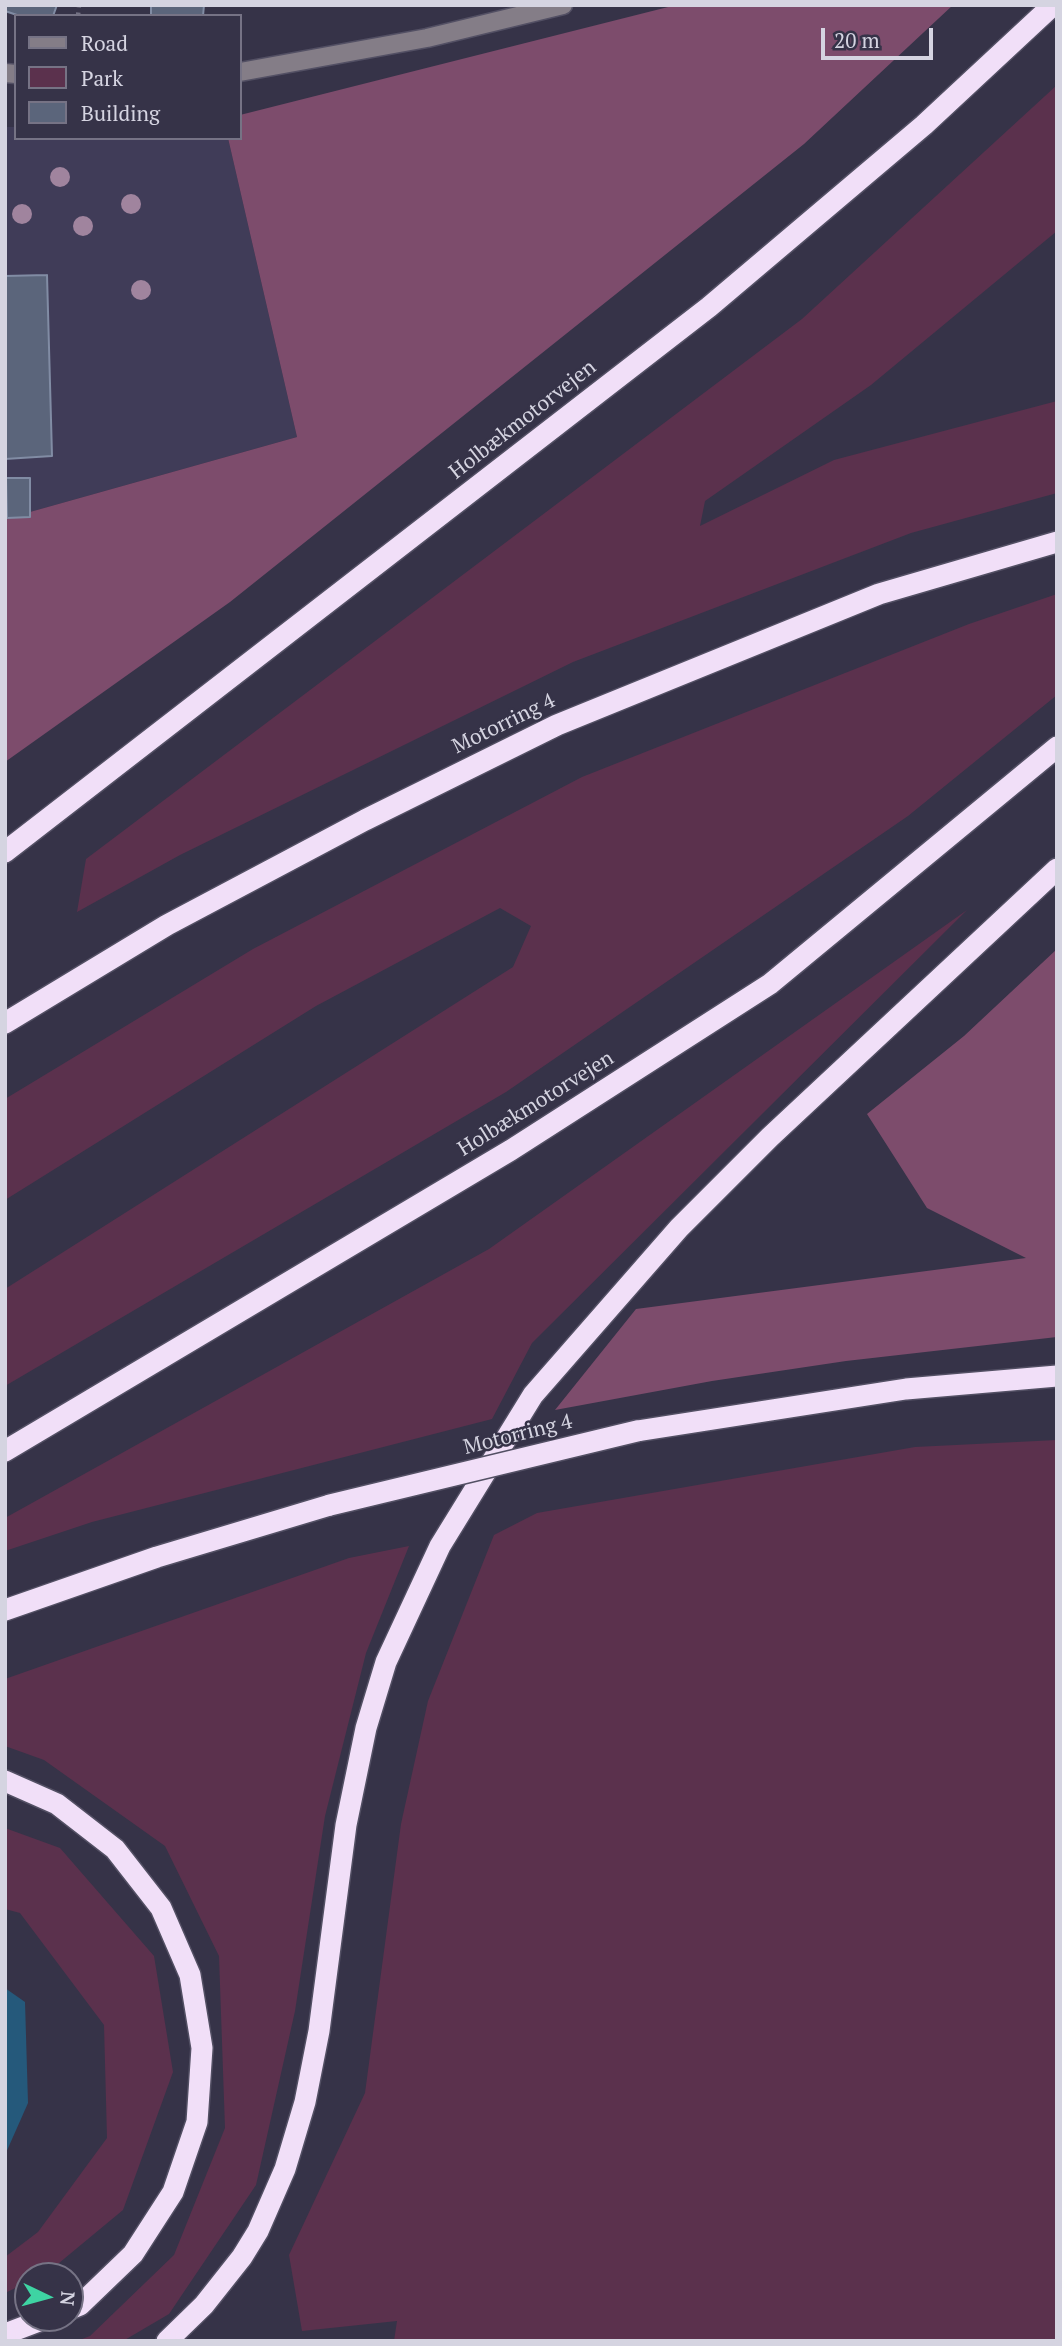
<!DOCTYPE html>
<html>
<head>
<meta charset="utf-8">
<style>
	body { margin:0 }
	#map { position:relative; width:1062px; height:2346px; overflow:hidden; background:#363348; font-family:"PT Serif",serif }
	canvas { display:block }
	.frame { position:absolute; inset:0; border:7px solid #d5d4e1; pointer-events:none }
	.legend { position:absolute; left:14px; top:14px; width:228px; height:126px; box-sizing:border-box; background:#363348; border:2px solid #767385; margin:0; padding:9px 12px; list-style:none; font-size:21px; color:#d5d4e1 }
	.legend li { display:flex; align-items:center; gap:14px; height:35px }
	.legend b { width:35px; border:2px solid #767385 }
	.north { position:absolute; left:14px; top:2262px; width:70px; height:70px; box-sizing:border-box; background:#363348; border:2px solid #767385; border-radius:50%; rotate:95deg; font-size:19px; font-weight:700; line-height:28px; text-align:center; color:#d5d4e1 }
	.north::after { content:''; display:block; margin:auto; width:24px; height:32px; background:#3ed4a3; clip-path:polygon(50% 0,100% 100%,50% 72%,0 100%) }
	.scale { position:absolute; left:821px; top:28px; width:112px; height:32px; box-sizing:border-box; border:4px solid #d5d4e1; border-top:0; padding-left:9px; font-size:21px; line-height:24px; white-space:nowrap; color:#d5d4e1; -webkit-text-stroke:5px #363348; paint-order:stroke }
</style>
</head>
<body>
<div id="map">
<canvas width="1062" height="2346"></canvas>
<div class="frame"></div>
<ul class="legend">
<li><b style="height:9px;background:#847d87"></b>Road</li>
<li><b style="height:19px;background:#5b314d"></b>Park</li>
<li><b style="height:19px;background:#5b657b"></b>Building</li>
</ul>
<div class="north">N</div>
<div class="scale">20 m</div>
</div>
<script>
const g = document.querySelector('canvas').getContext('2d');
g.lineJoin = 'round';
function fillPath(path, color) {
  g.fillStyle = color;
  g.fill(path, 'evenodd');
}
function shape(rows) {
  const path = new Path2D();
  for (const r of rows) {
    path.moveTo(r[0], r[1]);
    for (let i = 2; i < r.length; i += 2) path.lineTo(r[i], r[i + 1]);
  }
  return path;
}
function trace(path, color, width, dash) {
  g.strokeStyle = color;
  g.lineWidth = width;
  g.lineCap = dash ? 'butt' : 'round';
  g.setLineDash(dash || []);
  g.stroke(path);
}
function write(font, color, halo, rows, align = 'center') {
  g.font = font + ' "PT Serif",serif';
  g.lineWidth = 5;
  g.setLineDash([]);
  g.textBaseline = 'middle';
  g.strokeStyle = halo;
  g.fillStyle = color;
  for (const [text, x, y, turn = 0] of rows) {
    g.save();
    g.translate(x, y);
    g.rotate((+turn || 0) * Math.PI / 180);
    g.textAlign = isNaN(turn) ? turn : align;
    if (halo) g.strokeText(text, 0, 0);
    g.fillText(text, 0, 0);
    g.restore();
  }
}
fillPath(shape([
	[5,127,16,127,16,138,228,138,297,437,5,519]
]), '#403c58');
fillPath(shape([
	[1057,85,1057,231,871,385,705,501,700,526,834,460,1057,401,1057,493,911,533,573,662,180,855,77,912,86,859,802,319],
	[1057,594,1057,695,908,816,506,1092,5,1386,5,1289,513,967,531,926,500,908,316,1006,5,1200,5,1099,253,949,582,777,969,624],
	[967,910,532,1343,492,1419,92,1522,5,1551,5,1518,489,1249],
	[1057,1440,1057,2341,394,2341,397,2321,302,2331,289,2255,365,2093,401,1824,428,1701,494,1535,537,1513,915,1447],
	[409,1546,366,1653,325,1816,295,2011,256,2185,169,2314,123,2341,77,2341,90,2336,174,2255,225,2128,219,1956,165,1846,44,1760,5,1746,5,1679,349,1558],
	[5,1828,60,1848,154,1956,173,2072,123,2210,47,2273,28,2276,28,2282,5,2293,5,2257,38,2232,107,2138,104,2025,20,1913,5,1909]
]), '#5b314d');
fillPath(shape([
	[676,5,953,5,804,144,230,602,5,762,5,519,297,437,228,138,240,138,240,115],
	[1057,949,1057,1337,846,1361,712,1381,555,1410,636,1309,1026,1258,927,1208,867,1114,964,1036]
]), '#7d4c6c');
fillPath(shape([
	[5,1988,25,2002,28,2103,5,2155]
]), '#25597b');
const building = shape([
	[5,5,57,5,53,16,20,16,5,11,5,5],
	[151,5,204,5,203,16,151,16,151,5],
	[47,275,52,456,5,459,5,276,47,275],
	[6,478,30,478,30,517,7,518,6,478]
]);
fillPath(building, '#5b657b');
trace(building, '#818ca4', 2);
const minor = shape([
	[240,72,427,38,563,5],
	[5,73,16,74]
]);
const highway = shape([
	[5,852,709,307,924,125,1053,5],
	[5,1023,167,925,365,820,557,725,879,594,1057,542],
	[637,1431,906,1389,1057,1376],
	[5,1451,511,1150,770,984,1057,747],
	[5,1610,157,1557,330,1505],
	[5,1781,57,1804,115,1849,161,1908,190,1975,202,2048,197,2122,173,2192,133,2254,80,2305,70,2309],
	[5,2334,47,2318],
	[167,2341,204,2305,242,2257,258,2231,285,2169,305,2102,319,2031,346,1825,366,1728,386,1662,440,1546,533,1395,679,1228,770,1137,1057,869]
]);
trace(minor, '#535064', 21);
trace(highway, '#535064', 24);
trace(shape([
	[78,16,79,5]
]), '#737183', 4.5, [3.5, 5]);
trace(minor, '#847d87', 18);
trace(highway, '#f1dff8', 21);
const highwayBridge = shape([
	[330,1505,637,1431]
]);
trace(highwayBridge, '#535064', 24, []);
trace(highwayBridge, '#f1dff8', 21);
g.fillStyle = '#a0849e';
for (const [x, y] of [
	[60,177],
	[131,204],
	[22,214],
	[83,226],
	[141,290]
]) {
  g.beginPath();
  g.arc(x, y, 10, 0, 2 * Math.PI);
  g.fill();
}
write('21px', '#d5d4e1', '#363348', [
	["Holbækmotorvejen",523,420,-38],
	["Motorring 4",504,724,-26],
	["Holbækmotorvejen",536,1104,-32],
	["Motorring 4",518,1435,-14]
]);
</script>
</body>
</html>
